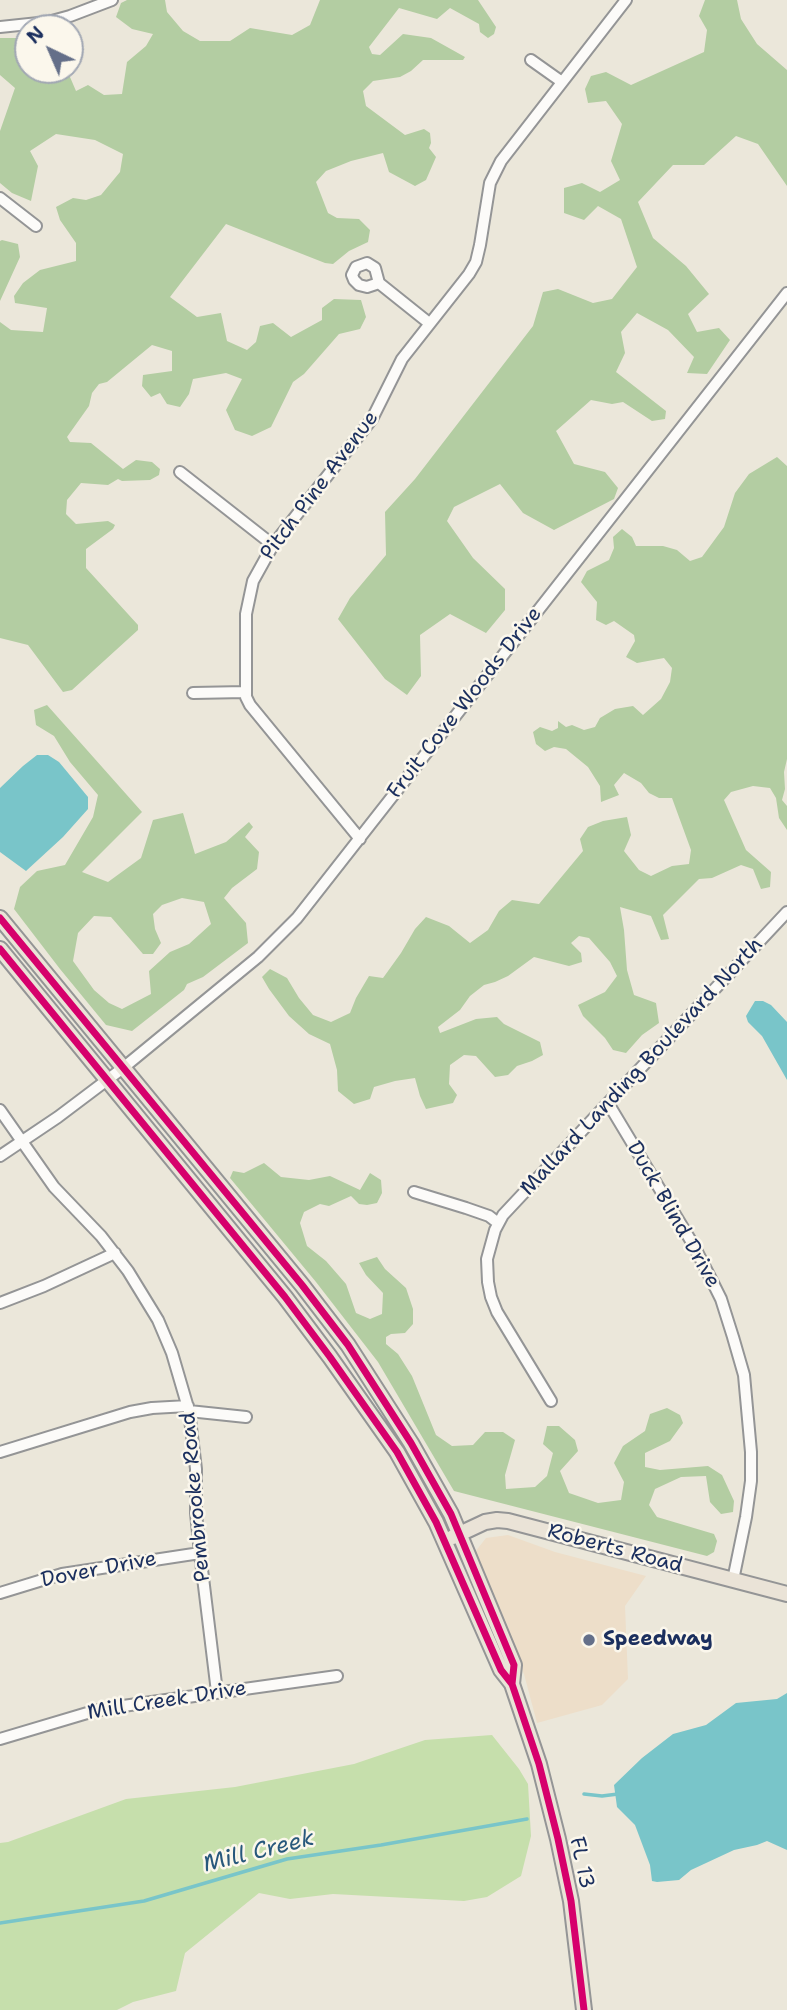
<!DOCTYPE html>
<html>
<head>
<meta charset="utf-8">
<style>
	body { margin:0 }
	#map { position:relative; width:787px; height:2010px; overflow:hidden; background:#ebe7da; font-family:"Shantell Sans",sans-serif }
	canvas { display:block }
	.north { position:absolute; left:14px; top:14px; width:70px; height:70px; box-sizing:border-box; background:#fbf7ec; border:2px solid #a1a7b3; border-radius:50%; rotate:316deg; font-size:19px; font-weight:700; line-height:28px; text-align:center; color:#1b2f5e }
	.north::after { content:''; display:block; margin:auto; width:24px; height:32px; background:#646f89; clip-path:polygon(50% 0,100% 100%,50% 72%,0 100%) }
</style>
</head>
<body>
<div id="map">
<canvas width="787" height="2010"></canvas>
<div class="north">N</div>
</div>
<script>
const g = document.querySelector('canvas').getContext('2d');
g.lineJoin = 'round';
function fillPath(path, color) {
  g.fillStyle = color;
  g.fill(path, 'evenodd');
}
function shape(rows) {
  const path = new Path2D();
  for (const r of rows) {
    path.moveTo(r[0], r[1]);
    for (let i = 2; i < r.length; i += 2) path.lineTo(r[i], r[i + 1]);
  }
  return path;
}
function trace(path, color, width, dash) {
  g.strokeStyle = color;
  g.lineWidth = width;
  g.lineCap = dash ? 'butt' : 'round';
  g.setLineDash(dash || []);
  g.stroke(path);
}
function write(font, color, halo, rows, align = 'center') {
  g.font = font + ' "Shantell Sans",sans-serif';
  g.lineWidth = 5;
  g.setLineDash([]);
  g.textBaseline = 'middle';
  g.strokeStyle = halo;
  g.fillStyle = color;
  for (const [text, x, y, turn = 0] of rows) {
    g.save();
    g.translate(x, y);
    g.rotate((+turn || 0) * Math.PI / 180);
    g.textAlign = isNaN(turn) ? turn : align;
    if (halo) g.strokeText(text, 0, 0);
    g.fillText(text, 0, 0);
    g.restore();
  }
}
fillPath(shape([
	[508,1535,555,1552,646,1576,625,1606,628,1679,602,1705,537,1723,524,1674,517,1658,516,1651,475,1552,486,1538]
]), '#eddec9');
fillPath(shape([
	[492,1735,519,1769,528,1784,531,1836,521,1876,487,1897,464,1901,333,1894,290,1899,259,1893,185,1953,176,1991,133,2002,117,2010,0,2010,0,1843,8,1842,126,1799,235,1787,354,1764,425,1740]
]), '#c6dfac');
fillPath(shape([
	[127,0,165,0,167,12,183,31,200,41,230,41,250,28,292,35,310,25,320,0,478,0,496,27,494,34,488,38,480,32,479,24,450,8,437,19,399,8,369,47,372,54,380,55,403,34,431,38,465,57,463,60,423,60,411,71,400,77,373,81,363,91,366,106,405,135,424,129,430,133,431,143,429,148,436,157,426,180,415,186,389,172,383,153,351,161,326,171,316,182,328,213,337,218,359,219,370,230,368,242,349,251,333,264,325,263,226,224,170,297,197,317,221,313,227,341,247,350,256,342,260,326,273,323,291,337,322,320,322,308,334,299,361,300,366,317,360,329,339,334,304,374,293,382,271,427,252,436,235,430,226,410,242,379,226,373,193,379,189,394,180,407,167,404,160,393,151,397,142,386,143,375,172,371,172,351,152,345,107,382,99,384,92,393,89,406,67,437,70,442,91,443,123,469,136,460,152,462,160,469,159,475,150,480,122,481,118,479,108,485,81,483,67,500,66,514,76,524,108,521,115,525,113,529,86,549,86,568,138,625,138,630,72,690,63,692,28,645,0,638,0,322,11,330,43,332,47,308,15,303,14,296,23,283,40,270,76,261,76,243,60,220,56,207,73,198,86,200,101,195,120,172,123,154,95,140,56,134,30,151,38,166,31,201,12,193,0,183,0,131,15,88,0,75,0,38,28,38,28,70,67,70,76,91,88,85,104,95,122,94,127,62,146,46,153,34,132,29,116,17,121,3],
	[705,0,737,0,741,19,757,44,787,70,787,186,758,144,736,136,704,165,673,165,638,202,653,238,686,266,709,294,688,314,697,332,719,328,730,340,707,374,687,373,694,357,668,330,637,313,621,332,625,353,616,372,666,411,665,419,652,421,623,402,612,404,591,400,556,431,574,464,605,472,618,488,614,499,554,530,523,513,500,484,454,507,447,521,473,558,505,589,505,610,486,633,450,614,420,635,421,676,407,695,385,679,338,619,350,598,386,555,385,512,415,479,533,326,543,292,558,289,593,303,612,299,637,267,621,219,598,206,584,220,564,213,564,188,582,183,600,192,620,180,611,161,622,124,606,101,588,103,585,89,591,76,606,72,631,85,704,52,707,30,699,16],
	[2,240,18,244,20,257,0,301,0,241],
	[777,457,787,466,787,759,784,772,785,789,782,800,787,806,787,830,779,818,776,798,770,788,753,786,731,792,724,800,746,850,771,872,770,887,761,889,753,869,741,865,712,878,699,879,663,915,669,939,661,940,651,916,620,907,624,930,627,970,634,995,656,1003,659,1023,642,1035,626,1053,613,1050,605,1038,583,1016,578,1005,605,992,617,976,610,962,589,938,579,936,571,943,581,953,582,962,569,966,534,957,508,976,495,982,484,985,470,996,460,1010,438,1027,440,1033,476,1019,497,1017,504,1024,540,1042,543,1055,532,1061,517,1066,508,1075,495,1077,476,1056,464,1055,450,1065,449,1084,457,1095,453,1103,426,1109,420,1096,415,1078,395,1081,374,1087,370,1099,354,1104,338,1091,337,1070,330,1044,309,1034,289,1016,269,989,262,977,270,969,287,978,299,998,313,1015,331,1022,350,1013,356,998,369,976,383,978,401,953,415,929,426,917,449,926,470,943,488,930,499,911,512,900,539,904,583,851,580,839,588,827,603,821,627,817,631,835,624,851,639,870,651,876,672,866,689,864,691,850,672,798,659,798,649,793,641,783,624,773,614,785,619,795,601,802,600,786,588,767,566,749,554,747,545,751,536,744,533,732,540,727,552,731,558,728,558,721,566,727,572,725,584,730,595,727,600,718,615,709,633,706,643,715,661,699,670,682,672,668,664,658,637,663,626,657,635,641,634,635,614,621,606,625,596,620,597,602,581,582,587,571,609,560,614,548,613,537,622,529,632,537,636,546,663,546,677,550,690,561,702,557,724,527,735,493,749,474],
	[47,705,142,812,82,872,108,882,141,858,153,820,183,813,195,854,226,842,249,822,253,827,245,837,259,852,257,869,232,888,224,898,246,923,248,943,203,977,187,984,184,990,132,1031,106,1025,60,969,14,909,20,887,37,871,65,865,93,817,98,795,70,762,54,736,36,725,34,710],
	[182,898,204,902,211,924,189,944,170,952,149,971,151,994,122,1009,109,1003,94,990,73,961,78,933,94,916,111,917,143,954,153,954,161,943,155,929,153,914,162,905],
	[264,1163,281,1177,309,1180,330,1176,360,1190,370,1173,381,1180,382,1193,377,1203,367,1205,359,1204,351,1196,329,1206,320,1204,304,1212,300,1223,307,1246,326,1261,346,1284,356,1313,370,1319,382,1314,383,1293,366,1275,359,1263,377,1257,385,1269,406,1288,413,1309,413,1324,405,1333,391,1334,386,1337,386,1344,398,1354,412,1376,436,1435,452,1446,473,1445,485,1432,503,1432,515,1440,505,1475,506,1489,535,1487,547,1476,553,1453,543,1444,547,1426,559,1426,575,1440,578,1451,560,1471,569,1493,598,1503,621,1500,624,1482,614,1463,623,1446,645,1431,650,1414,667,1408,680,1415,683,1423,670,1441,645,1453,645,1467,660,1470,708,1466,722,1475,734,1501,733,1512,721,1514,710,1502,706,1476,681,1477,655,1489,649,1505,657,1517,714,1534,717,1541,714,1552,707,1556,454,1491,378,1362,316,1282,230,1178,233,1171,244,1173]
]), '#b3cda2');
fillPath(shape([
	[37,755,48,755,59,762,88,797,88,809,63,837,26,871,0,852,0,788,23,766],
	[755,1001,763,1001,771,1005,787,1022,787,1080,762,1036,748,1022,746,1016],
	[787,1693,787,1850,767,1841,757,1845,734,1850,691,1870,679,1880,657,1882,652,1881,650,1865,635,1825,617,1807,614,1785,642,1758,673,1734,706,1725,736,1703,777,1699]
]), '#79c5c9');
trace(shape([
	[584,1794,602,1796,618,1794],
	[0,1923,144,1901,287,1859,381,1845,527,1819]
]), '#79c5c9', 3.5);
const minor = shape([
	[0,27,48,22,70,16,112,0],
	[531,60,562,82],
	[0,198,36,226],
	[379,283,375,268,367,263,356,267,352,275,354,280,359,285,367,287,379,283,429,323],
	[180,472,273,545],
	[193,693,245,692],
	[360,839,250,705,246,697,246,614,253,581,273,545,372,419,402,359,469,274,476,262,480,245,490,183,501,161,626,0],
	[608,1103,694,1246,712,1281,721,1299,733,1337,744,1375,751,1452,751,1481,746,1517,733,1580],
	[0,1110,54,1187,101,1236,128,1271,158,1320,172,1353,189,1411,196,1469,196,1513,200,1553,217,1692],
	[0,1156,58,1117,123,1068,258,957,297,918,787,293],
	[414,1192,466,1208,489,1216,498,1223],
	[0,1303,44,1286,115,1253],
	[551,1401,497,1312,491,1297,488,1282,487,1259,495,1230,503,1215,787,912],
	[189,1411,246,1417],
	[0,1452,130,1412,152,1408,188,1406],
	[0,1593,62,1574,200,1553],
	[0,1739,94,1711,123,1706,337,1676]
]);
const major = shape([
	[0,918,302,1285,348,1345,411,1443,451,1514,514,1665,512,1684],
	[0,949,285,1297,330,1357,397,1452,436,1522,501,1670,512,1684,539,1764,558,1839,571,1901,584,2010],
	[453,1537,485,1522,497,1520,508,1521,787,1594]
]);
trace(minor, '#949596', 14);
trace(major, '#949596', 18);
trace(minor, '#fcfbf9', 10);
trace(major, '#eae3d7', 14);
trace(shape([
	[0,918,302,1285,348,1345,411,1443,451,1514,514,1665,512,1684],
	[0,949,285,1297,330,1357,397,1452,436,1522,501,1670,512,1684,539,1764,558,1839,571,1901,584,2010]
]), '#d6006c', 7);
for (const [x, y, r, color] of [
	[589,1640,7,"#646f89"]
]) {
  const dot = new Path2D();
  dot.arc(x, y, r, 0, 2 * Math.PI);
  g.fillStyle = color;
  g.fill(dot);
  trace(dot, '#fbf7ec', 2.5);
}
write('21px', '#1b2f5e', '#fbf7ec', [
	["Pitch Pine Avenue",320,486,-53],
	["Fruit Cove Woods Drive",465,703,-52],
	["Mallard Landing Boulevard North",642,1067,-47],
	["Duck Blind Drive",673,1215,60],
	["Pembrooke Road",196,1497,-95],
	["Roberts Road",615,1549,15],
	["Dover Drive",99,1570,-11],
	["Mill Creek Drive",167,1701,-9],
	["FL 13",581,1863,78]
]);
write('bold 21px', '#1b2f5e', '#fbf7ec', [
	["Speedway",603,1640]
], 'left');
write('italic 23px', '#28587c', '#fbf7ec', [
	["Mill Creek",259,1852,-14]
]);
</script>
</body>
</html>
